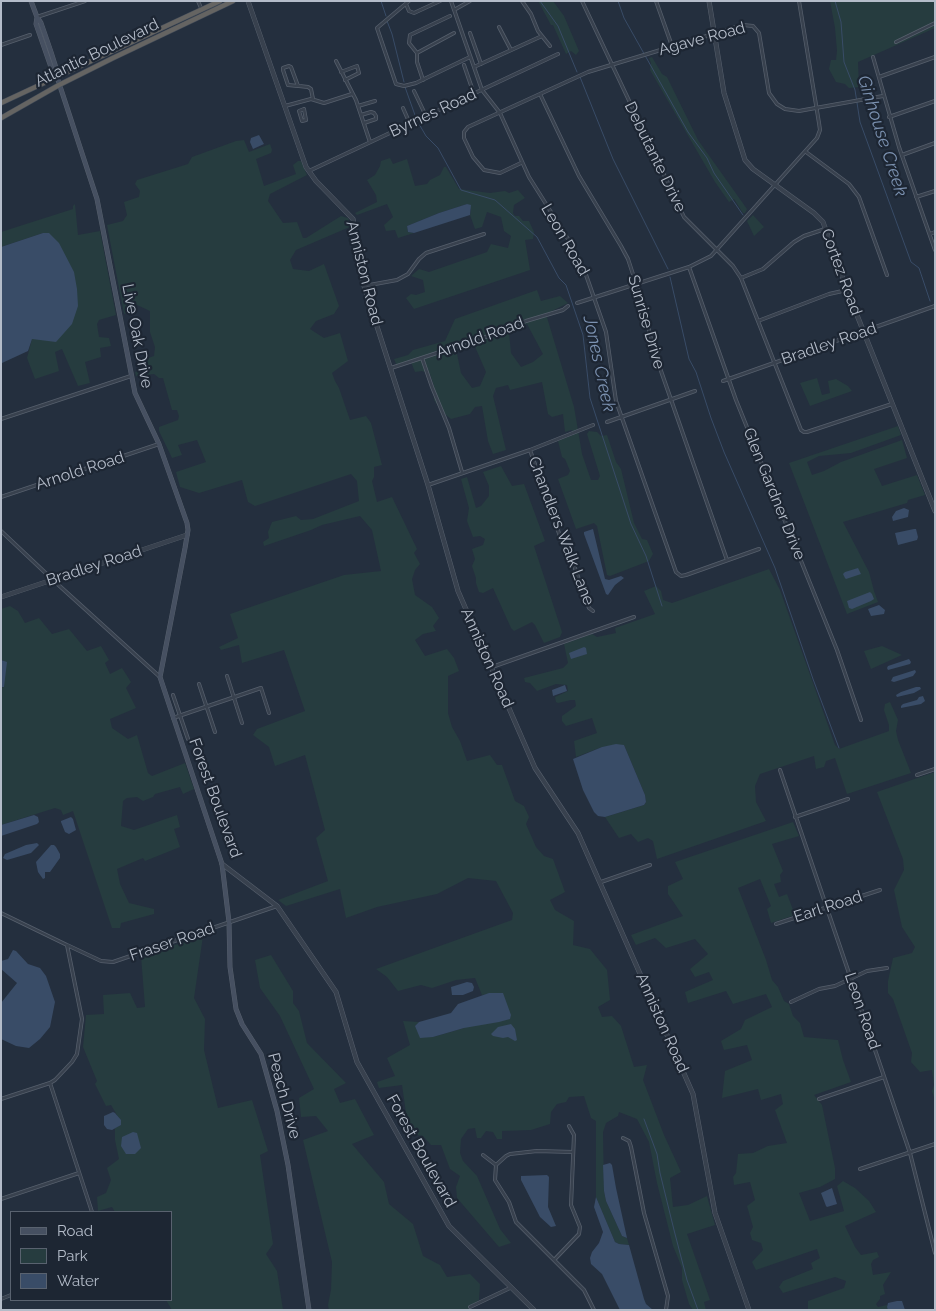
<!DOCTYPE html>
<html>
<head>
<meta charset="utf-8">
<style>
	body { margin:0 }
	#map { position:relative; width:936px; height:1311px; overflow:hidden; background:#242f3e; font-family:Raleway,sans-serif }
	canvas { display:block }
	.frame { position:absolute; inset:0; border:2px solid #b4bcc9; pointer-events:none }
	.legend { position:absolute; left:10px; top:1211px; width:162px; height:90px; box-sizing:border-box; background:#1d2633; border:1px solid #59626f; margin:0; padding:6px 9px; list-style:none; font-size:15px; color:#b4bcc9 }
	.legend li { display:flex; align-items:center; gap:10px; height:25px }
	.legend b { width:25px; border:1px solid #59626f }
</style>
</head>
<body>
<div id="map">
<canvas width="936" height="1311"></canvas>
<div class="frame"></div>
<ul class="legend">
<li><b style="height:6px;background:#465061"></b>Road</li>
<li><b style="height:14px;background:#263c3f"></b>Park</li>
<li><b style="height:14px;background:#394c67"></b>Water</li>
</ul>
</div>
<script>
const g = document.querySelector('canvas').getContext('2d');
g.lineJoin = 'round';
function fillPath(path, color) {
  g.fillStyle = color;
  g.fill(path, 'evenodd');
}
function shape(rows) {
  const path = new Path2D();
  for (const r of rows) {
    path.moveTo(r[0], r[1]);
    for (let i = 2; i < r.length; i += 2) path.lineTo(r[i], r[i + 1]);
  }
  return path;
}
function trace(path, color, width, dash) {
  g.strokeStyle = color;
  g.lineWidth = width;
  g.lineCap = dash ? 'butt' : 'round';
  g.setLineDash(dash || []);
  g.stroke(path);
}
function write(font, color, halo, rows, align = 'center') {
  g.font = font + ' Raleway,sans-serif';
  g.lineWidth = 4.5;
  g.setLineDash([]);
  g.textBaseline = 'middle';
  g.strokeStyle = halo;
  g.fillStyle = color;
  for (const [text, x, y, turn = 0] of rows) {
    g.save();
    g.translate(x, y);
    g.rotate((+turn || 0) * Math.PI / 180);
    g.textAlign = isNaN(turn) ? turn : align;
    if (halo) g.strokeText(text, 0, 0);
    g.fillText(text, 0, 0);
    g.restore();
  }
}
fillPath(shape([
	[538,1,553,1,564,16,579,51,576,55,571,51,566,54,553,25,551,25],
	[830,1,935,1,935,28,858,62,859,87,849,88,845,84,836,82,829,69,831,60,836,60,837,51,835,28],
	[652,57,662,74,667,77,698,140,747,209,745,213,743,213,734,199,729,202,715,182,650,70,651,63,649,58],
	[244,140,249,152,270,144,272,150,271,153,256,159,264,186,296,174,293,165,298,161,301,161,307,175,270,194,268,201,283,223,297,222,303,238,306,238,341,216,348,218,352,226,296,250,290,260,293,269,309,271,324,264,339,306,334,314,316,321,310,329,324,338,340,333,348,361,332,373,335,381,339,388,350,420,366,416,371,423,382,465,374,467,374,477,372,481,377,502,392,497,417,549,414,553,420,564,415,570,412,579,415,595,432,607,439,618,433,626,436,631,423,634,415,640,425,656,447,649,454,658,459,671,448,676,448,713,452,727,460,741,467,761,490,755,497,765,502,765,515,801,524,806,529,817,526,824,536,847,544,856,553,859,565,892,550,900,555,910,574,921,573,945,590,949,607,970,610,1000,598,1007,602,1017,612,1016,621,1026,634,1067,647,1065,643,1080,664,1135,681,1172,670,1178,673,1207,688,1205,707,1196,715,1225,687,1234,710,1300,704,1302,706,1310,693,1310,689,1304,682,1280,682,1268,673,1246,657,1183,649,1142,637,1119,619,1112,618,1116,606,1123,603,1132,604,1191,606,1201,622,1236,627,1238,629,1245,619,1244,615,1242,596,1197,596,1121,591,1118,584,1096,569,1097,566,1102,557,1104,551,1112,550,1124,531,1130,502,1131,502,1139,497,1139,493,1132,486,1131,481,1138,477,1138,475,1128,468,1129,461,1139,460,1153,463,1161,477,1176,500,1229,511,1243,499,1247,457,1198,456,1187,460,1176,450,1169,441,1145,431,1145,423,1136,412,1134,407,1120,402,1085,379,1088,377,1082,395,1076,387,1058,410,1045,403,1021,419,1022,415,1026,433,1037,464,1028,499,993,482,995,475,978,456,980,432,988,421,985,398,991,387,977,376,969,512,920,513,913,496,881,468,878,437,894,377,907,346,918,340,889,286,906,278,900,328,881,316,838,325,830,305,755,275,766,269,747,253,735,257,729,305,711,284,650,242,663,239,645,221,650,219,647,238,638,230,614,344,575,381,571,372,530,360,516,322,525,311,530,264,546,263,542,269,538,268,532,272,522,296,516,301,520,313,519,359,501,357,481,351,474,255,506,248,502,242,480,199,493,180,487,176,472,206,462,197,440,178,445,182,455,172,458,159,431,159,427,178,420,179,416,177,410,172,410,163,378,159,378,154,374,136,376,135,372,147,368,145,359,154,356,155,347,150,332,150,311,135,304,129,312,124,314,107,225,123,221,127,215,124,202,139,197,140,191,135,184,137,180,188,164,192,157,236,141],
	[390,158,393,164,407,159,415,186,427,184,430,180,440,175,444,167,446,167,459,189,490,193,505,191,509,193,518,190,525,198,514,205,513,213,515,216,519,216,523,221,529,221,534,232,533,239,525,240,530,270,414,309,406,298,411,294,416,295,425,292,423,280,411,276,419,269,429,272,487,252,491,244,508,248,511,236,504,231,501,217,487,212,482,227,475,229,470,215,471,210,467,204,439,213,407,226,408,232,414,233,398,238,395,230,386,231,384,225,393,217,387,204,357,215,355,213,377,202,376,195,367,180,375,175,380,166,381,161],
	[75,204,78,235,100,231,116,315,99,320,97,324,99,337,109,338,111,346,100,348,101,357,85,362,90,383,78,386,62,349,55,352,59,371,35,379,27,358,32,339,43,233,1,247,1,232,73,209,73,206],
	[753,215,764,227,754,236,747,221],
	[537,290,541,301,560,296,568,303,546,314,574,407,582,454,591,480,598,480,600,476,587,434,589,431,597,432,601,436,607,435,616,462,621,469,634,523,642,539,647,540,653,554,649,561,610,576,607,575,597,526,594,523,576,529,558,479,568,475,570,471,565,459,562,457,558,441,573,435,572,430,565,432,563,414,552,417,548,414,542,382,510,390,508,385,496,388,493,396,506,450,493,454,488,441,482,406,475,407,470,414,451,419,442,412,434,400,434,386,430,374,422,371,415,372,411,362,397,366,394,359,408,355,413,350,445,341,455,319],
	[527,324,543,354,533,362,521,367,511,353,509,332],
	[473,342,486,372,480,386,472,388,461,373,456,349],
	[817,378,822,395,830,393,828,381,836,379,848,386,852,391,810,406,800,383],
	[898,426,901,435,851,453,819,456,807,462,812,475,824,471,841,462,902,440,907,458,874,469,882,486,917,475,925,495,908,500,907,503,843,522,869,572,874,591,878,602,847,614,789,463],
	[501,466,512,486,524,484,545,541,534,546,562,632,560,637,544,643,535,625,532,622,514,631,511,628,493,588,483,593,479,592,476,583,476,578,472,566,475,559,472,549,483,545,485,539,480,536,473,537,467,521,469,508,461,479,467,477,476,508,481,506,489,496,489,486,483,472],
	[769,569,780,590,835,745,839,749,889,731,889,725,884,710,885,704,890,702,898,720,896,731,898,740,911,773,847,794,835,758,826,761,824,767,816,769,814,756,760,774,755,786,756,802,766,821,657,859,653,841,648,838,638,842,631,834,619,838,605,817,644,805,646,802,645,795,624,745,602,747,576,757,574,741,597,733,592,718,566,726,562,721,562,716,576,706,575,700,571,700,558,703,556,702,555,697,568,691,567,685,556,684,537,691,530,683,525,682,524,678,563,668,568,663,564,644,592,634,597,637,616,633,615,628,655,614,644,591,656,586,661,591,663,600,672,603],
	[10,606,18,611,25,623,39,618,52,634,69,629,87,651,101,646,109,660,105,663,110,674,122,668,131,682,126,688,136,708,110,719,112,728,128,739,137,735,148,773,152,776,185,763,194,789,183,794,180,787,155,794,153,797,143,801,137,797,127,798,123,801,121,826,134,830,177,815,180,827,174,829,180,847,145,861,143,858,117,869,120,884,129,903,154,909,154,914,121,923,120,928,112,928,73,811,63,815,61,810,55,808,1,825,1,688,4,687,3,660,1,660,1,609],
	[882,646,902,655,871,669,864,651],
	[935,772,935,1101,932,1091,934,1085,932,1070,920,1072,911,1062,912,1053,893,999,888,993,888,981,893,958,912,953,915,947,902,927,894,890,904,870,903,859,877,792],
	[793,822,799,836,772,844,783,871,780,875,781,882,774,884,779,897,787,894,795,915,771,923,767,909,771,906,760,879,738,888,766,960,772,980,778,987,784,1001,789,1004,793,1016,800,1023,804,1037,838,1040,843,1060,851,1082,814,1095,822,1105,835,1168,835,1179,820,1187,799,1193,810,1221,844,1211,837,1186,843,1181,855,1188,869,1201,876,1212,845,1226,855,1247,861,1255,877,1252,879,1257,873,1260,871,1264,873,1275,891,1272,883,1285,885,1294,880,1296,880,1299,876,1304,878,1307,887,1305,889,1310,808,1310,808,1301,844,1288,846,1281,835,1277,783,1293,779,1287,783,1281,813,1269,811,1263,820,1258,817,1249,756,1270,752,1262,763,1250,761,1243,752,1240,750,1233,753,1227,747,1206,755,1200,750,1182,734,1185,733,1177,736,1173,738,1154,753,1153,768,1146,787,1143,775,1110,783,1104,781,1094,761,1100,758,1089,722,1098,725,1071,752,1060,747,1045,724,1050,721,1041,741,1029,745,1020,772,1007,766,994,733,1004,726,991,688,1003,685,992,713,980,709,972,695,977,690,969,708,954,695,939,666,948,655,938,636,945,631,935,683,916,668,894,668,886,683,879,675,862],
	[203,936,194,998,205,1019,204,1050,218,1108,252,1100,268,1151,260,1155,273,1244,266,1254,277,1271,283,1310,172,1310,166,1300,171,1300,171,1212,115,1212,112,1207,98,1211,97,1197,106,1193,111,1180,107,1168,119,1159,115,1140,115,1128,121,1125,120,1120,111,1105,106,1106,95,1084,97,1081,83,1047,86,1015,104,1014,103,995,130,993,137,1008,145,1007,141,956],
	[271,955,293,991,293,1003,299,1011,307,1043,346,1083,334,1089,340,1103,355,1099,374,1135,352,1144,384,1182,389,1204,413,1224,423,1256,440,1265,447,1277,470,1274,480,1284,479,1300,467,1310,329,1310,328,1305,331,1290,332,1262,303,1140,328,1131,316,1116,301,1117,299,1098,314,1089,280,1016,260,988,255,960]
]), '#263c3f');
fillPath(shape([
	[259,135,264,144,253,149,250,142,251,138],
	[467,204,471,205,470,215,414,233,408,232,407,226,439,213],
	[43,233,49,233,59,243,74,272,77,289,78,306,72,324,56,342,32,339,28,351,2,363,1,369,1,247],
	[904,508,909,510,908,517,893,521,892,517,896,511],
	[593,529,605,579,609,580,621,576,624,578,615,585,608,595,606,594,584,534,584,532],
	[914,529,916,529,918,537,917,540,898,545,895,533],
	[858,568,861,574,846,579,845,578,843,574,845,572],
	[870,592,872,594,874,599,871,601,852,609,849,608,847,601],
	[879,605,885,610,884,614,871,616,868,609],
	[584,647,586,648,587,654,571,659,569,653],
	[909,659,911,662,910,664,888,670,887,668,888,666],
	[1,660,7,662,4,687,1,687],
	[915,670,916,672,913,676,894,682,891,681,893,677],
	[565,685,567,691,553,696,552,690],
	[916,687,920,687,921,689,914,693,897,697,896,695,901,692],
	[923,696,925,701,921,704,901,708,901,706,903,704,917,700,919,697],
	[616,744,624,745,645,795,646,802,644,805,605,817,598,816,594,812,583,790,573,759,602,747],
	[34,815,38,817,39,822,37,824,1,836,1,825],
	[71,817,73,819,76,830,69,834,65,832,61,822,61,821],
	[37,843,39,845,31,853,7,860,3,858,5,854,26,845],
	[51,845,54,845,56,847,60,854,60,858,50,872,45,872,45,878,43,879,38,872,36,862],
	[13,950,16,951,28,964,40,968,46,976,55,1002,50,1027,40,1039,29,1048,16,1046,1,1039,1,1003,17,983,1,969,1,961,8,959],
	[467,982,472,983,474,987,473,991,463,995,452,995,451,987],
	[489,993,503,993,511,1015,510,1019,499,1022,464,1028,433,1037,420,1038,415,1026,419,1022,451,1013,458,1004],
	[511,1024,515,1029,517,1040,515,1041,508,1037,503,1038,493,1036,491,1034,498,1027],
	[113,1112,115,1113,121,1120,121,1125,112,1130,107,1129,104,1125,104,1116],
	[133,1132,137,1133,141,1148,135,1154,126,1154,121,1146,122,1137],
	[610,1163,612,1165,616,1188,627,1238,622,1236,606,1201,604,1191,603,1165],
	[547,1175,549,1177,548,1207,556,1226,551,1227,540,1217,521,1180,521,1176],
	[832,1188,837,1204,827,1207,826,1206,821,1193],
	[596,1197,615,1242,619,1244,629,1245,644,1299,646,1304,653,1310,620,1310,602,1274,591,1264,590,1258,592,1252,599,1243,603,1232,594,1207],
	[897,1301,902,1301,905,1310,888,1310,887,1307,888,1303]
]), '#394c67');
trace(shape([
	[381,1,386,16],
	[540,1,558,26,577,72],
	[618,1,624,18,688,132,707,158,714,173,743,215],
	[835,1,841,22,844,62,855,90,860,122,911,262,919,268,930,301],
	[387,21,392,34,404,82],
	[580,77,613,159,668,269],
	[405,87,416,118],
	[419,124,426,136,438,148,461,190,495,200,537,237,559,278,566,285,583,335,590,398,631,524,646,556,662,606],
	[670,277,689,359,696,372,711,418,724,452,775,568,813,679,839,748],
	[644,1119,657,1154,660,1173,674,1230,687,1280,698,1310]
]), '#394c67', 1);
const minor = shape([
	[198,1,201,8],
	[409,1,377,28,396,84,404,86,416,83,470,57],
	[451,1,482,90,500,113,529,177,573,247,585,272,606,332,616,401,676,572,681,576,686,575,759,549],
	[522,1,531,14,538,31,550,46],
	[582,1,684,217,733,266,741,278,801,430,804,432,807,432,892,404],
	[656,1,672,46],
	[406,4,409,11,414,13,440,1],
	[454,10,470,1],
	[37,17,85,1],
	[499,27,511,50],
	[470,33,481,64],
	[896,42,935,23],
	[1,45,30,35],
	[417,53,409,43,410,35,450,16],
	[873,57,899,147,935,250],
	[336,61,356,100,370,142],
	[464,65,474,94],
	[289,66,291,67,298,86,288,85,283,70,283,68,289,66],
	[474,67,542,36],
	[341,72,357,66,359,73,345,80],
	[879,77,935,57],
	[423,80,417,62,417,53,454,33],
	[299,86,308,87,311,89,313,99],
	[414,91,426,116],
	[540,94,579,176,621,246,628,259,644,308,653,348,727,560],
	[285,106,311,99,324,103,352,94],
	[358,106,375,101],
	[403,108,410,124],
	[304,109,306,120,302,121,299,111,304,109],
	[361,115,371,112,374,113,376,116,376,119,364,123],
	[889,117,935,101],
	[806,152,849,184,859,197,887,275],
	[902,155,935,143],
	[521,163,500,173,484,170,473,157,464,138,464,132,468,127,588,72,743,25,753,26,759,33,769,93,777,104,785,109,799,111,810,109,883,96],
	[309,171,558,54],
	[916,197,935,191],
	[930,234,935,232],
	[689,267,736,400,837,650,861,720],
	[741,278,763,269,794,242,804,236,825,229],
	[364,286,397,280,408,274,419,259,426,253,484,234],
	[577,303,689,267,711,256,817,138,820,130,819,123,799,1],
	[758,321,829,294,847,290],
	[422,358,432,387,449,428,462,472],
	[391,368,504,331,526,321,563,310,568,306],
	[723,381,935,306],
	[1,419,131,376],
	[607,422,695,391],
	[530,450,562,542,571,557,589,608,593,611],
	[428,485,530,450,593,425],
	[1,497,159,444],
	[1,531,53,580,160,677],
	[492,667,634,617],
	[227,676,242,723],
	[199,684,215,732],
	[173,695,188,739],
	[173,718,261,688,269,713],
	[780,770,910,1153,935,1253],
	[917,775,935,769],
	[795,817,848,799],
	[601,882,650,865],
	[1,913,67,945,82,1019,77,1054,72,1062,55,1080,50,1083,1,1099],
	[776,924,880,890],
	[67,945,101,961,113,962,277,906],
	[791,1002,819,989,835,986,867,971,887,968],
	[50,1083,92,1212],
	[819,1099,884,1077],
	[623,1138,629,1141,631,1147,644,1213,668,1296,666,1310],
	[483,1155,496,1165],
	[496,1165,495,1180,509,1202,516,1222,584,1290,594,1310],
	[496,1165,506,1156,510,1154,537,1151,573,1152],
	[860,1169,935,1144],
	[1,1199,79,1173],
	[555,1259,579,1234,580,1227,571,1205,574,1135,569,1126],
	[1,1299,11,1295],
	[470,1307,510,1288]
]);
const tertiary = shape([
	[248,1,306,167,316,181,353,219,364,286,428,485,458,591,535,768,578,833,693,1094,715,1213,749,1310],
	[709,1,724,93,745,160,753,169,814,213,823,222,847,290,935,511],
	[1,597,187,535],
	[222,864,277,906,336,992,357,1062,449,1226,534,1310]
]);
const secondary = shape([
	[31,1,37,17,41,23,51,52,57,71,57,77,97,199,135,393,159,444,187,523,188,530,185,548,160,677,222,864,229,922,230,967,236,1009,242,1024,261,1054,277,1111,288,1165,309,1310],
	[37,17,36,24,52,70,57,77]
]);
const trunk = shape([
	[1,103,220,1],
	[1,118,59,85,113,58,233,1]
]);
trace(minor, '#565f6c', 4);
trace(tertiary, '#565f6c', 5);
trace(secondary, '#565f6c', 5);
trace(trunk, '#434c59', 5.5);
trace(minor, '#38414e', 2.5);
trace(tertiary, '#38414e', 4);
trace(secondary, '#465061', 4);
trace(trunk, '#656462', 4.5);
write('16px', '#b4bcc9', '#1d2633', [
	["Agave Road",702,39,-15],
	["Atlantic Boulevard",97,53,-26],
	["Byrnes Road",433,113,-25],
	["Debutante Drive",655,157,64],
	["Leon Road",565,240,60],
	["Cortez Road",841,272,70],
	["Anniston Road",364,273,76],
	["Sunrise Drive",646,322,74],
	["Live Oak Drive",137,336,79],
	["Arnold Road",480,338,-20],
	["Bradley Road",829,344,-19],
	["Arnold Road",80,471,-18],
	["Glen Gardner Drive",774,494,68],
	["Chandlers Walk Lane",561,531,69],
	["Bradley Road",94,566,-18],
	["Anniston Road",487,658,66],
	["Forest Boulevard",215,798,70],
	["Earl Road",828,907,-18],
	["Fraser Road",172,942,-19],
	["Leon Road",862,1011,71],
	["Anniston Road",662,1023,66],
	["Peach Drive",284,1096,75],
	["Forest Boulevard",421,1151,61]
]);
write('italic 18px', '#7c92b1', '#1d2633', [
	["Ginhouse Creek",882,136,72],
	["Jones Creek",599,364,78]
]);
</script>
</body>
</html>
